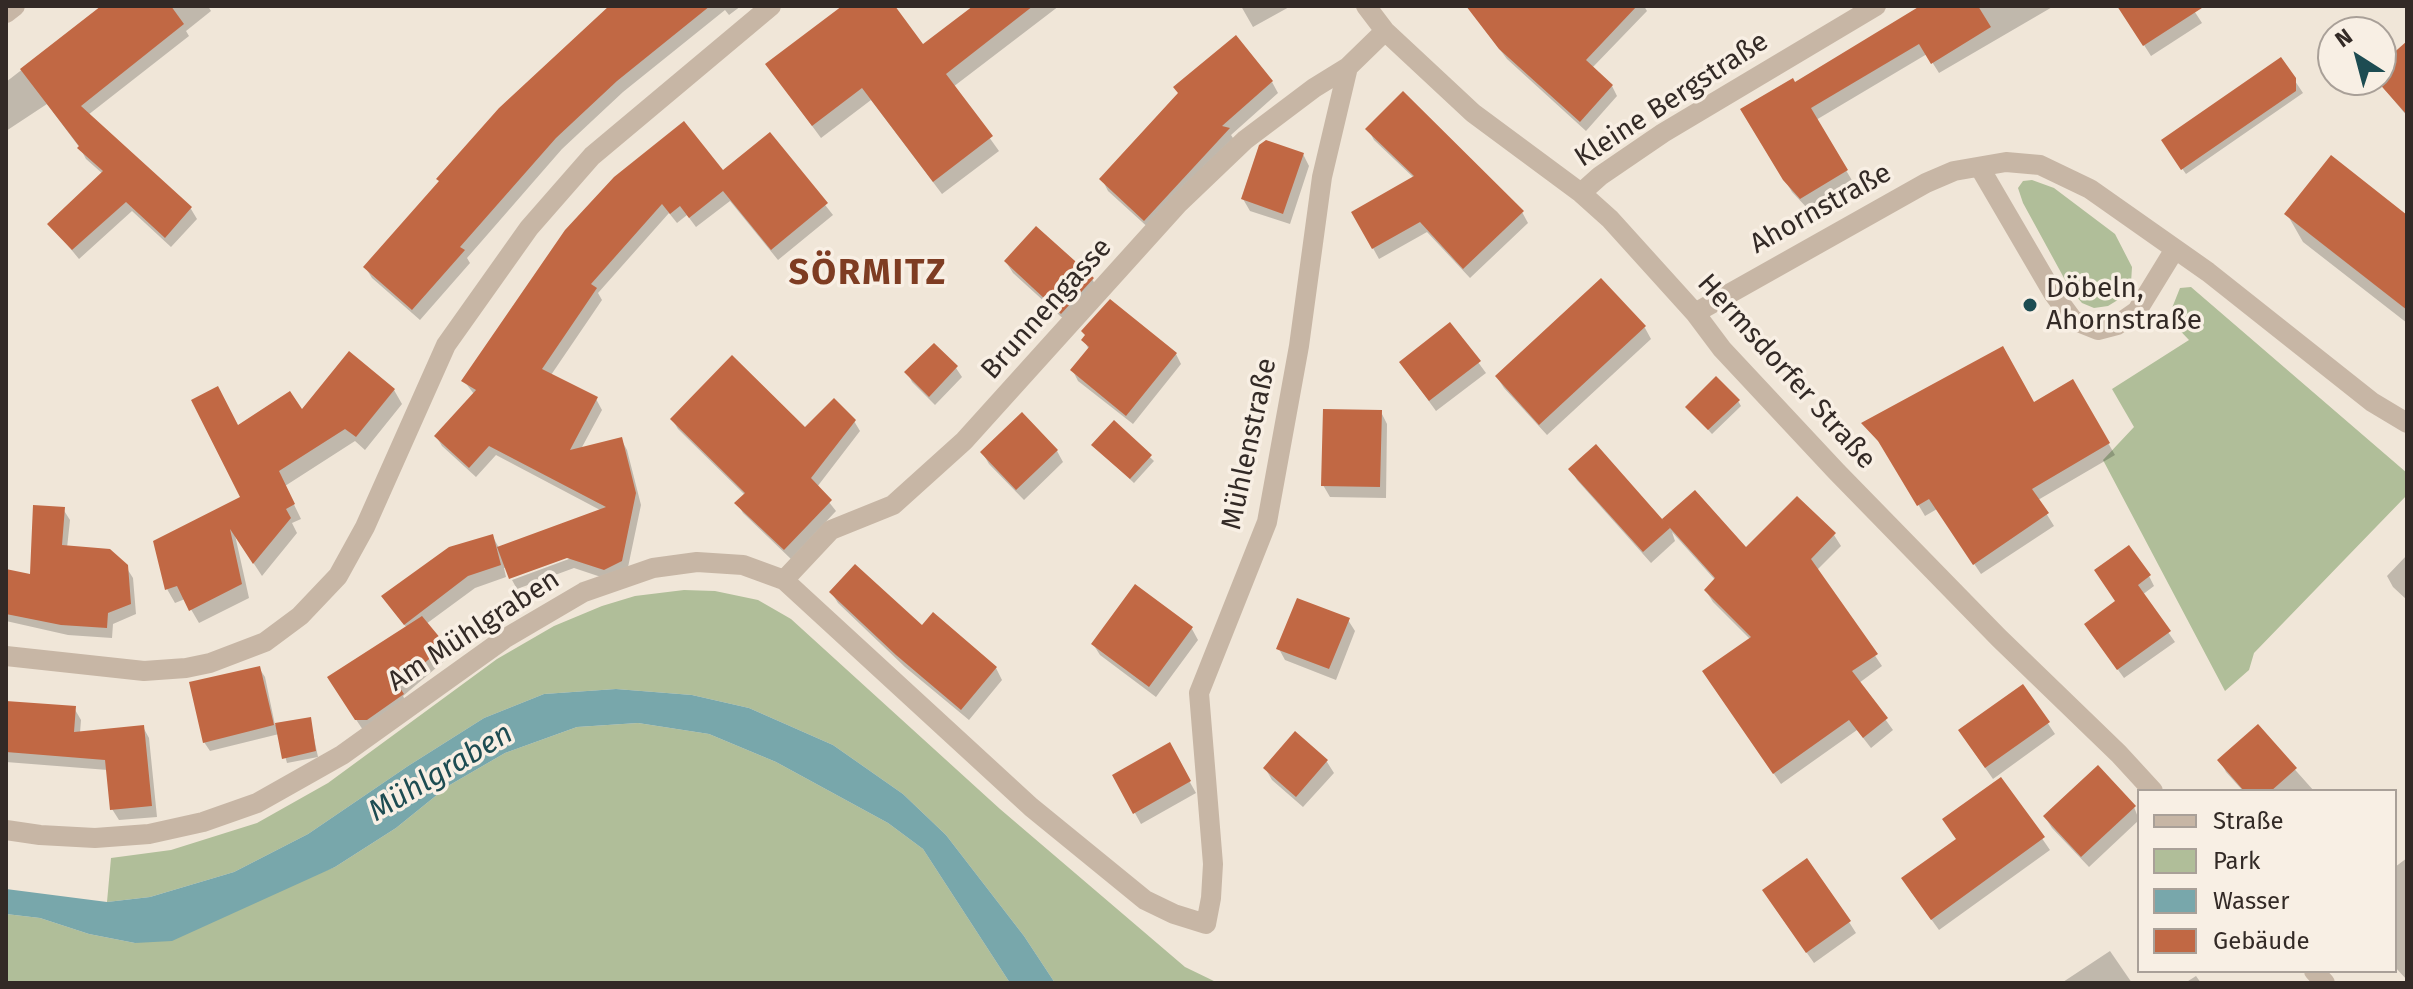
<!DOCTYPE html>
<html>
<head>
<meta charset="utf-8">
<style>
	body { margin:0 }
	#map { position:relative; width:2413px; height:989px; overflow:hidden; background:#f0e6d8; font-family:"Fira Sans",sans-serif }
	canvas { display:block }
	.frame { position:absolute; inset:0; border:8px solid #332a26; pointer-events:none }
	.legend { position:absolute; left:2137px; top:789px; width:260px; height:184px; box-sizing:border-box; background:#f8efe4; border:2px solid #a9a098; margin:0; padding:10px 14px; list-style:none; font-size:24px; color:#332a26 }
	.legend li { display:flex; align-items:center; gap:16px; height:40px }
	.legend b { width:40px; border:2px solid #a9a098 }
	.north { position:absolute; left:2317px; top:16px; width:80px; height:80px; box-sizing:border-box; background:#f8efe4; border:2px solid #a9a098; border-radius:50%; rotate:324deg; font-size:22px; font-weight:700; line-height:32px; text-align:center; color:#332a26 }
	.north::after { content:''; display:block; margin:auto; width:28px; height:36px; background:#1d4c52; clip-path:polygon(50% 0,100% 100%,50% 72%,0 100%) }
</style>
</head>
<body>
<div id="map">
<canvas width="2413" height="989"></canvas>
<div class="frame"></div>
<ul class="legend">
<li><b style="height:10px;background:#c7b6a5"></b>Straße</li>
<li><b style="height:22px;background:#b0be99"></b>Park</li>
<li><b style="height:22px;background:#78a7ab"></b>Wasser</li>
<li><b style="height:22px;background:#c16844"></b>Gebäude</li>
</ul>
<div class="north">N</div>
</div>
<script>
const g = document.querySelector('canvas').getContext('2d');
g.lineJoin = 'round';
function fillPath(path, color) {
  g.fillStyle = color;
  g.fill(path, 'evenodd');
}
function shape(rows) {
  const path = new Path2D();
  for (const r of rows) {
    path.moveTo(r[0], r[1]);
    for (let i = 2; i < r.length; i += 2) path.lineTo(r[i], r[i + 1]);
  }
  return path;
}
function trace(path, color, width, dash) {
  g.strokeStyle = color;
  g.lineWidth = width;
  g.lineCap = dash ? 'butt' : 'round';
  g.setLineDash(dash || []);
  g.stroke(path);
}
function write(font, color, halo, rows, align = 'center') {
  g.font = font + ' "Fira Sans",sans-serif';
  g.lineWidth = 7;
  g.setLineDash([]);
  g.textBaseline = 'middle';
  g.strokeStyle = halo;
  g.fillStyle = color;
  for (const [text, x, y, turn = 0] of rows) {
    g.save();
    g.translate(x, y);
    g.rotate((+turn || 0) * Math.PI / 180);
    g.textAlign = isNaN(turn) ? turn : align;
    if (halo) g.strokeText(text, 0, 0);
    g.fillText(text, 0, 0);
    g.restore();
  }
}
fillPath(shape([
	[2032,180,2054,188,2115,234,2132,267,2131,283,2121,298,2108,306,2094,308,2082,303,2070,289,2023,203,2018,188,2023,181],
	[2191,287,2407,473,2407,495,2254,653,2249,670,2225,691,2103,460,2134,427,2112,389,2189,340,2168,318,2180,288],
	[684,590,715,591,758,600,791,619,1000,809,1185,967,1218,983,1055,983,1024,936,946,835,903,794,833,745,749,708,692,695,616,689,544,694,484,718,408,766,308,834,234,872,150,897,107,902,111,858,171,850,257,823,328,783,497,659,554,626,602,606,635,596],
	[638,723,709,734,776,762,888,823,923,849,1010,983,6,983,6,914,40,918,89,934,135,943,335,867,396,828,448,786,505,753,577,727]
]), '#b0be99');
fillPath(shape([
	[616,689,692,695,749,708,833,745,903,794,946,835,1024,936,1055,983,1010,983,923,849,888,823,776,762,709,734,638,723,577,727,505,753,448,786,396,828,335,867,172,941,135,943,89,934,40,918,6,914,6,889,107,902,150,897,234,872,308,834,408,766,484,718,544,694]
]), '#78a7ab');
fillPath(shape([
	[104,6,208,6,211,11,186,31,189,36,88,115,191,209,197,219,171,247,132,211,79,259,50,224,103,174,86,159,80,148,47,104,6,131,6,82],
	[613,6,741,6,729,15,725,10,623,92,562,149,467,258,470,263,420,320,372,278,365,267],
	[845,6,892,6,923,46,976,6,1059,6,953,87,999,151,942,194,871,100,821,138,767,65],
	[1241,6,1291,6,1253,27],
	[1467,6,1644,6,1647,11,1592,68,1612,86,1617,96,1586,131,1507,59],
	[1924,6,2054,6,1939,73,1927,54,1816,120,1853,182,1808,209,1792,192,1743,110,1795,85],
	[2119,6,2191,6,2202,23,2151,56],
	[2407,44,2407,116,2377,80,2381,80,2381,67],
	[2281,60,2303,93,2186,174,2166,146],
	[1272,82,1278,93,1231,135,1235,141,1152,231,1108,191,1102,179],
	[1368,129,1522,212,1528,223,1470,278,1427,232,1379,259,1353,212,1414,178,1374,140],
	[770,135,833,215,778,260,730,201,696,227,687,215,677,223,669,213,598,293,602,300,551,375,596,399,602,410,581,449,621,439,627,450,641,505,627,572,610,580,574,568,517,589,512,580,577,556,504,568,506,577,475,588,426,624,450,656,403,696,408,706,363,730,335,688,407,628,391,608,493,537,499,548,602,511,496,455,476,477,442,446,436,436,474,394,464,381,566,231,723,173],
	[1303,154,1309,166,1290,224,1250,211,1243,199],
	[2287,214,2407,217,2407,323,2303,242],
	[1006,262,1092,279,1099,291,1069,324,1013,273],
	[1601,281,1645,328,1651,339,1547,435,1504,388,1497,377],
	[1450,324,1486,373,1436,411,1401,363],
	[1084,340,1176,354,1181,364,1133,424,1078,381,1073,371,1089,350],
	[956,368,962,377,935,405,912,382,907,372],
	[2073,382,2115,455,2038,500,2054,526,1981,574,1937,509,1925,516,1887,452,1864,424,2033,404],
	[394,390,402,404,365,450,355,441,285,486,301,519,292,523,297,533,262,576,235,535,249,598,199,623,185,599,175,603,167,589,155,542,243,498,238,428],
	[1738,401,1741,406,1712,434,1687,407],
	[1381,412,1387,424,1386,498,1330,497,1323,485],
	[672,419,805,430,854,421,860,431,817,487,836,511,791,559,743,513,737,503,745,495,678,429],
	[1114,423,1154,461,1134,483,1094,446],
	[1057,451,1063,462,1024,500,989,464,982,452],
	[1571,469,1669,527,1664,519,1746,550,1834,535,1841,546,1817,570,1882,666,1859,683,1893,730,1871,748,1857,730,1781,784,1711,683,1751,640,1713,602,1706,591,1716,581,1672,532,1675,541,1651,563,1577,480],
	[63,509,70,520,67,548,126,567,133,578,136,614,113,624,112,638,68,635,6,621,6,572,32,576],
	[2407,555,2407,600,2393,587,2387,576],
	[2149,576,2154,586,2142,595,2175,642,2124,678,2092,634,2117,602,2102,581],
	[1135,587,1192,629,1198,640,1156,697,1100,655,1093,644],
	[831,592,996,668,1002,680,969,720,905,667,838,603],
	[1348,620,1355,631,1336,680,1285,660,1279,649],
	[259,668,265,677,275,725,310,719,318,757,287,763,279,734,210,751,204,742],
	[2023,686,2055,734,1993,779,1967,742],
	[6,703,74,708,81,720,80,733,143,727,149,738,157,817,119,820,112,809,108,770,6,762],
	[2257,727,2314,791,2243,791,2226,772,2220,760],
	[1296,734,1327,762,1334,773,1303,807,1272,780,1265,768],
	[1169,745,1196,793,1141,824,1114,775],
	[2001,779,2050,850,1939,930,1910,890,1957,840],
	[2134,807,2139,820,2089,867,2052,828,2045,817],
	[2407,858,2407,980,2395,967,2395,867],
	[1771,902,1849,922,1856,933,1814,963],
	[2110,951,2132,983,2063,983,2063,982],
	[2196,976,2201,983,2185,983]
]), '#0003');
fillPath(shape([
	[101,6,171,6,184,24,81,106,192,207,165,238,126,202,72,250,47,224,103,171,77,148,79,146,20,69],
	[609,6,710,6,617,81,556,138,460,247,465,250,412,310,363,267,439,181,436,179,499,108],
	[842,6,895,6,923,44,973,6,1033,6,946,74,993,136,933,182,862,88,812,126,765,64],
	[1466,6,1637,6,1586,60,1613,85,1580,122,1499,49],
	[1920,6,1978,6,1991,27,1931,64,1919,44,1811,108,1848,170,1800,199,1783,180,1740,109,1793,78,1795,82],
	[2117,6,2205,6,2143,46],
	[1236,35,1273,81,1222,126,1230,128,1144,221,1099,179,1178,93,1173,87],
	[2407,41,2407,115,2376,80,2381,80,2381,64],
	[2281,57,2296,78,2296,91,2181,170,2161,140],
	[1403,91,1524,211,1463,269,1420,222,1372,249,1351,212,1414,176,1365,129],
	[684,121,723,170,770,132,828,203,771,250,723,191,689,218,680,206,670,214,662,204,591,284,597,288,542,369,598,397,570,450,622,437,636,493,622,561,604,570,567,558,509,579,497,547,606,507,489,446,469,468,434,436,476,390,461,381,565,230,614,177],
	[1266,140,1304,153,1283,214,1241,199,1259,145],
	[2331,155,2407,215,2407,310,2284,214],
	[1036,226,1094,278,1061,314,1004,261],
	[1601,278,1646,326,1539,425,1495,376],
	[1110,299,1177,353,1126,416,1070,370,1089,347,1081,340,1085,335,1081,331],
	[1450,322,1481,361,1429,401,1399,362],
	[934,343,958,366,929,397,904,372],
	[2003,346,2034,402,2073,379,2110,443,2032,489,2049,513,1973,565,1929,499,1917,506,1878,441,1861,423],
	[349,351,395,389,356,437,345,429,279,471,295,504,286,509,291,518,253,564,230,529,242,584,189,611,177,586,165,590,153,541,240,497,191,400,218,386,238,425,290,391,302,409],
	[732,355,805,427,834,398,856,420,811,478,832,500,784,550,734,503,745,493,670,419],
	[1716,376,1740,400,1708,430,1685,407],
	[1323,409,1382,410,1380,487,1321,486],
	[1022,412,1058,450,1016,490,980,452],
	[1114,420,1152,455,1130,479,1091,445],
	[1596,444,1670,528,1643,552,1568,469],
	[1695,490,1746,547,1797,496,1836,533,1811,559,1878,654,1852,671,1888,718,1863,738,1849,720,1773,774,1702,671,1751,637,1704,590,1715,578,1662,519],
	[33,505,65,507,62,545,110,549,128,565,131,604,108,613,107,628,61,625,6,614,6,569,30,574],
	[493,534,501,565,468,576,404,625,381,596,449,547],
	[2129,545,2151,575,2138,585,2171,631,2117,670,2084,624,2115,601,2094,570],
	[855,564,922,625,933,612,997,667,961,710,896,655,829,592],
	[1135,584,1193,627,1149,687,1091,644],
	[1297,598,1350,618,1329,669,1276,649],
	[422,616,446,645,398,685,404,694,367,720,355,720,327,677],
	[260,666,274,725,203,743,189,682],
	[2023,684,2050,722,1985,768,1958,730],
	[6,701,76,706,74,732,144,725,152,806,110,810,105,760,6,752],
	[311,717,316,751,282,759,275,723],
	[2258,724,2297,768,2271,791,2244,791,2217,760],
	[1295,731,1328,760,1296,797,1263,768],
	[1170,742,1191,781,1133,814,1112,775],
	[2098,765,2136,806,2081,857,2043,816],
	[2001,777,2045,837,1931,920,1901,878,1956,839,1942,819],
	[1807,858,1851,921,1806,953,1762,890]
]), '#c16844');
trace(shape([
	[1366,6,1385,31,1473,113,1581,193,1610,219,1695,313,1722,349,1836,471,1999,638,2119,754,2153,791],
	[6,13,15,6],
	[1980,168,2053,293,2073,320,2098,330,2117,325,2137,311,2175,249],
	[1581,193,1600,176,1663,133,1876,6],
	[1695,313,1926,183,1954,171,2006,162,2040,165,2090,189,2208,272,2372,402,2407,423],
	[784,580,831,530,893,505,964,441,1178,204,1245,140,1314,88,1348,67,1385,31],
	[6,656,144,671,186,668,210,663,265,642,300,616,338,576,365,527,446,345,529,228,592,156,771,6],
	[6,830,40,835,95,838,149,834,203,822,257,803,342,755,504,639,584,592,653,568,697,562,743,565,784,580,1031,807,1145,900,1174,914,1206,924,1211,898,1213,864,1199,693,1267,522,1299,346,1322,177,1348,67],
	[2314,971,2325,983]
]), '#c7b6a5', 20);
for (const [x, y, r, color] of [
	[2030,305,8,"#1d4c52"]
]) {
  const dot = new Path2D();
  dot.arc(x, y, r, 0, 2 * Math.PI);
  g.fillStyle = color;
  g.fill(dot);
  trace(dot, '#f8efe4', 3);
}
write('28px', '#332a26', '#f8efe4', [
	["Kleine Bergstraße",1672,100,-33],
	["Ahornstraße",1821,209,-29],
	["Brunnengasse",1047,309,-48],
	["Hermsdorfer Straße",1786,372,48],
	["Mühlenstraße",1250,444,-78],
	["Am Mühlgraben",474,631,-33]
]);
write('28px', '#332a26', '#f8efe4', [
	["Döbeln,",2046,289],
	["Ahornstraße",2046,321]
], 'left');
write('italic 30px', '#1d4c52', '#f8efe4', [
	["Mühlgraben",441,773,-31]
]);
g.letterSpacing = '2px';
write('bold 36px', '#7e3c22', '#f8efe4', [
	["SÖRMITZ",868,274]
]);
g.letterSpacing = '0px';
</script>
</body>
</html>
